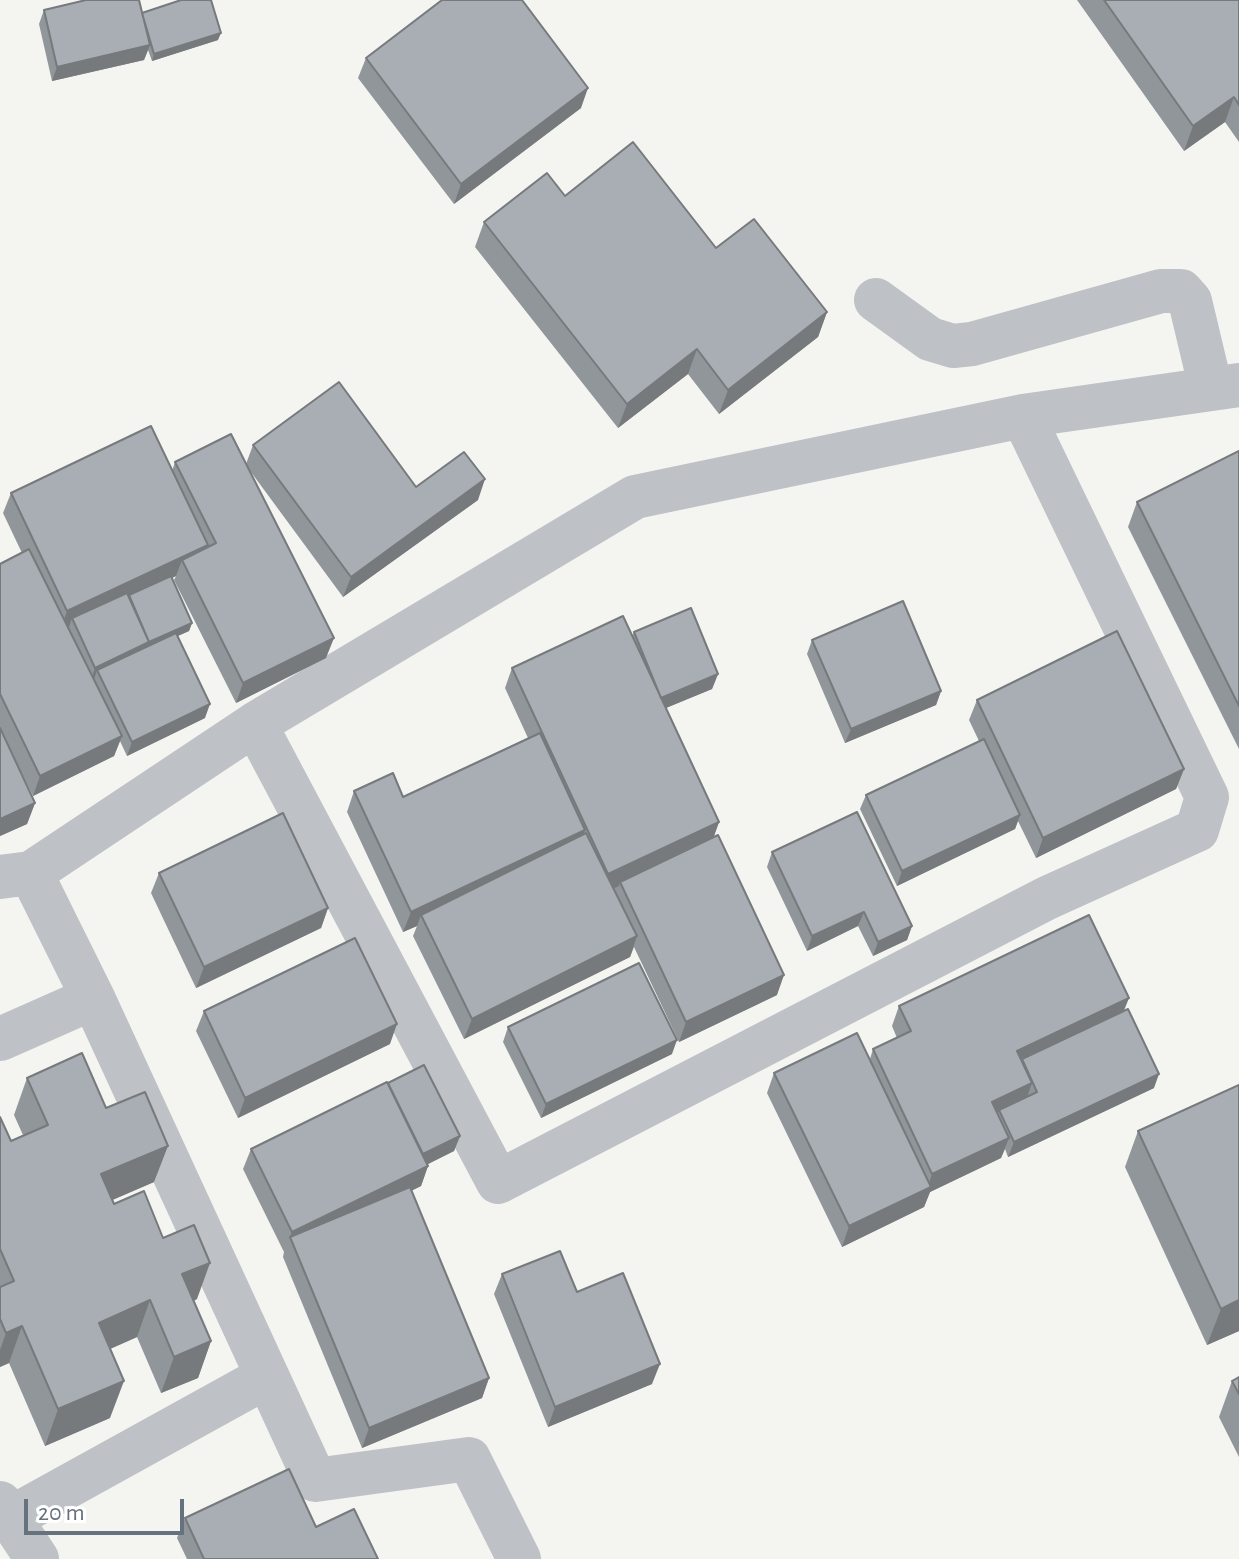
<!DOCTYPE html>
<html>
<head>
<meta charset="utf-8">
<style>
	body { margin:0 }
	#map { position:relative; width:1239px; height:1559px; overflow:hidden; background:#f4f4f1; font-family:"Alegreya Sans",sans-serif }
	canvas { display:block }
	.scale { position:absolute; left:24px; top:1499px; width:160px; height:36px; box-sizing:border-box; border:4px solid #66737f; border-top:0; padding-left:10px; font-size:24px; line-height:28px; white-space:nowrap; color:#66737f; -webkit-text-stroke:6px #fff; paint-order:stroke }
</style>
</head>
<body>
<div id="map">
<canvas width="1239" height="1559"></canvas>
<div class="scale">20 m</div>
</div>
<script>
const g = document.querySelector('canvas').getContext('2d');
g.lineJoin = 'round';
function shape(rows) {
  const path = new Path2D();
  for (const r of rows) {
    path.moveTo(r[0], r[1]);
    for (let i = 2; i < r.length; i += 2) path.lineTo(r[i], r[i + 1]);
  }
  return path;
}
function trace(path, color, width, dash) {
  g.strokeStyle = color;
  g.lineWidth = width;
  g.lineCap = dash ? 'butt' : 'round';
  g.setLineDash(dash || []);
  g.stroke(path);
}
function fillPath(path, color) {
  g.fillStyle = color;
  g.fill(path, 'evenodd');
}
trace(shape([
	[876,300,930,339,953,346,972,344,1161,291,1181,291,1190,301,1211,389],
	[255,724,498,1182,1047,898,1197,830,1207,797,1023,416],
	[31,873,93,998,315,1480,469,1459,519,1559],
	[0,877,31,873,255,724,635,497,1023,416,1239,385],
	[0,1039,93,998],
	[0,1503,37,1559],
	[9,1519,266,1377]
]), '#bec1c5', 44);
fillPath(shape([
	[1077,0,1239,0,1239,142,1225,122,1184,151],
	[44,10,142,13,218,40,152,61,148,50,144,60,52,81,39,24],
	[366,58,581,108,454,204,358,78],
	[565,196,716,248,827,312,818,337,719,414,688,374,618,428,475,247,484,222],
	[253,445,416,487,478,500,343,597,248,468,326,658,236,703,174,580,176,576,172,578,192,623,189,631,177,636,205,718,127,756,120,741,114,756,33,796,6,742,35,803,27,824,0,836,0,564,22,553,3,513,11,493,172,471,175,462,246,464],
	[1239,451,1239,749,1128,527,1137,502],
	[634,632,718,674,712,689,666,708,719,822,713,838,777,995,679,1042,634,947,630,957,464,1039,413,936,417,926,403,932,347,812,354,791,403,797,528,738,505,688,512,668,632,637],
	[812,640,941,691,936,705,845,743,807,654],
	[977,700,1184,769,1176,789,1036,858,1018,821,1015,829,897,886,860,809,866,795,979,741,969,720],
	[772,852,912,926,907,940,873,956,858,926,807,951,767,867],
	[159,873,328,908,321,928,196,988,151,893],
	[899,1006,1124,1011,1154,1088,1008,1157,1005,1149,1001,1158,930,1192,924,1207,842,1247,767,1093,774,1073,870,1059,873,1049,897,1038,892,1026],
	[204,1011,390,1044,238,1118,196,1031],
	[508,1027,672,1054,541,1118,503,1042],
	[27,1078,106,1108,154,1182,112,1200,114,1204,163,1238,197,1299,194,1301,211,1341,198,1378,161,1393,137,1337,110,1349,110,1418,45,1446,9,1363,0,1367,0,1117,11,1141,23,1135,14,1115],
	[1138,1131,1239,1331,1207,1345,1125,1167],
	[460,1136,454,1151,428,1164,428,1166,421,1186,411,1191,489,1378,482,1398,362,1448,283,1257,284,1252,243,1169,251,1149],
	[502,1274,577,1292,652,1384,548,1427,494,1294],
	[1239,1377,1239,1457,1219,1417,1232,1381],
	[185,1518,316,1527,378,1559,187,1559,177,1538]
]), '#90969a');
fillPath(shape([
	[221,33,218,40,152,61,154,54],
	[150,45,144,60,52,81,57,67],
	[588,88,581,108,454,204,461,184],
	[1234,97,1225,122,1184,151,1193,126],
	[827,312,818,337,719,414,728,390],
	[697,349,688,374,618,428,627,404],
	[485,479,478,500,343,597,351,577],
	[208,545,200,565,182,560,176,576,130,598,72,618,69,627,60,631,67,611],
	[192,623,189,631,147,650,149,642],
	[334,638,326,658,236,703,243,683],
	[149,642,144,657,97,670,94,680,90,682,95,668],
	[718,674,712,689,656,712,661,698],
	[941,691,936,705,845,743,851,729],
	[210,704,205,718,127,756,132,742],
	[122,736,114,756,33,796,40,776],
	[1184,769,1176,789,1036,858,1043,838],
	[35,803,27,824,0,836,0,819],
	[1020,815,1015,829,897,886,902,871],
	[719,822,712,842,620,882,619,886,601,894,608,874],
	[585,830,578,851,421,915,417,926,403,932,411,912],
	[328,908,321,928,196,988,204,967],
	[864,912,858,926,807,951,812,936],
	[912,926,907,940,873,956,878,942],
	[637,936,630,957,464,1039,472,1019],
	[784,975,777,995,679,1042,686,1022],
	[1129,998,1121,1018,1019,1066,1017,1051],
	[397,1024,390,1044,238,1118,245,1098],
	[677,1040,672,1054,541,1118,546,1104],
	[1159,1074,1154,1088,1008,1157,1014,1142],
	[1032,1083,1025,1103,999,1110,997,1116,992,1102],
	[460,1136,454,1151,418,1169,423,1154],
	[1009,1138,1001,1158,930,1192,924,1207,842,1247,849,1226,927,1189,932,1174],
	[168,1146,154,1182,87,1211,101,1174],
	[428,1166,421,1186,295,1248,290,1237,292,1232],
	[210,1263,197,1299,169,1311,182,1274],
	[150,1300,137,1337,85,1360,99,1323],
	[1239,1300,1239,1331,1207,1345,1221,1309],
	[22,1326,9,1363,0,1367,0,1350,6,1333],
	[211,1341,198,1378,161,1393,174,1357],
	[660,1364,652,1384,548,1427,555,1407],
	[489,1378,482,1398,362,1448,369,1428],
	[124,1381,110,1418,45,1446,58,1409]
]), '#767a7d');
const building = shape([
	[86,0,139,0,150,45,57,67,44,10,86,0],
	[181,0,211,0,221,33,154,54,142,13,181,0],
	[442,0,522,0,588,88,461,184,366,58,442,0],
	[1104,0,1239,0,1239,105,1234,97,1193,126,1104,0],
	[633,142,716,248,754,219,827,312,728,390,697,349,627,404,484,222,547,173,565,196,633,142],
	[339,382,416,487,464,452,485,479,351,577,253,445,339,382],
	[151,426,208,545,67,611,11,493,151,426],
	[231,434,334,638,243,683,182,560,216,543,175,462,231,434],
	[1239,451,1239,706,1137,502,1239,451],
	[29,549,122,736,40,776,0,694,0,564,29,549],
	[171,576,192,623,149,642,129,595,171,576],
	[127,593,149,642,95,668,72,618,127,593],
	[903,601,941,691,851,729,812,640,903,601],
	[691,608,718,674,661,698,634,632,691,608],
	[623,616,719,822,608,874,512,668,623,616],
	[1117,631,1184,769,1043,838,977,700,1117,631],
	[176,633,210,704,132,742,97,670,176,633],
	[0,728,35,803,0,819,0,728],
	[540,733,585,830,411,912,354,791,393,773,403,797,540,733],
	[984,739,1020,815,902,871,866,795,984,739],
	[857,812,912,926,878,942,864,912,812,936,772,852,857,812],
	[283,813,328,908,204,967,159,873,283,813],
	[586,833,637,936,472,1019,421,915,586,833],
	[718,835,784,975,686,1022,620,882,718,835],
	[1089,915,1129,998,1017,1051,1032,1083,992,1102,1009,1138,932,1174,873,1049,911,1031,899,1006,1089,915],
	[355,938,397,1024,245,1098,204,1011,355,938],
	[639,963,677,1040,546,1104,508,1027,639,963],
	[1128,1009,1159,1074,1014,1142,999,1110,1037,1092,1022,1059,1128,1009],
	[857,1033,931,1187,849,1226,774,1073,857,1033],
	[82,1053,106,1108,145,1092,168,1146,101,1174,114,1204,144,1191,163,1238,194,1225,210,1263,182,1274,211,1341,174,1357,150,1300,99,1323,124,1381,58,1409,22,1326,6,1333,0,1319,0,1287,14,1281,0,1249,0,1117,11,1141,48,1125,27,1078,82,1053],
	[424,1065,460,1136,423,1154,388,1083,424,1065],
	[387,1082,428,1166,292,1232,251,1149,387,1082],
	[1239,1085,1239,1300,1221,1309,1138,1131,1239,1085],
	[410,1187,489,1378,369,1428,290,1237,410,1187],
	[560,1251,577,1292,623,1273,660,1364,555,1407,502,1274,560,1251],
	[1239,1377,1239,1394,1232,1381,1239,1377],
	[289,1469,316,1527,354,1509,378,1559,204,1559,185,1518,289,1469]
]);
fillPath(building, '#a8aeb3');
trace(building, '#767a7d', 2);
</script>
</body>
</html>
